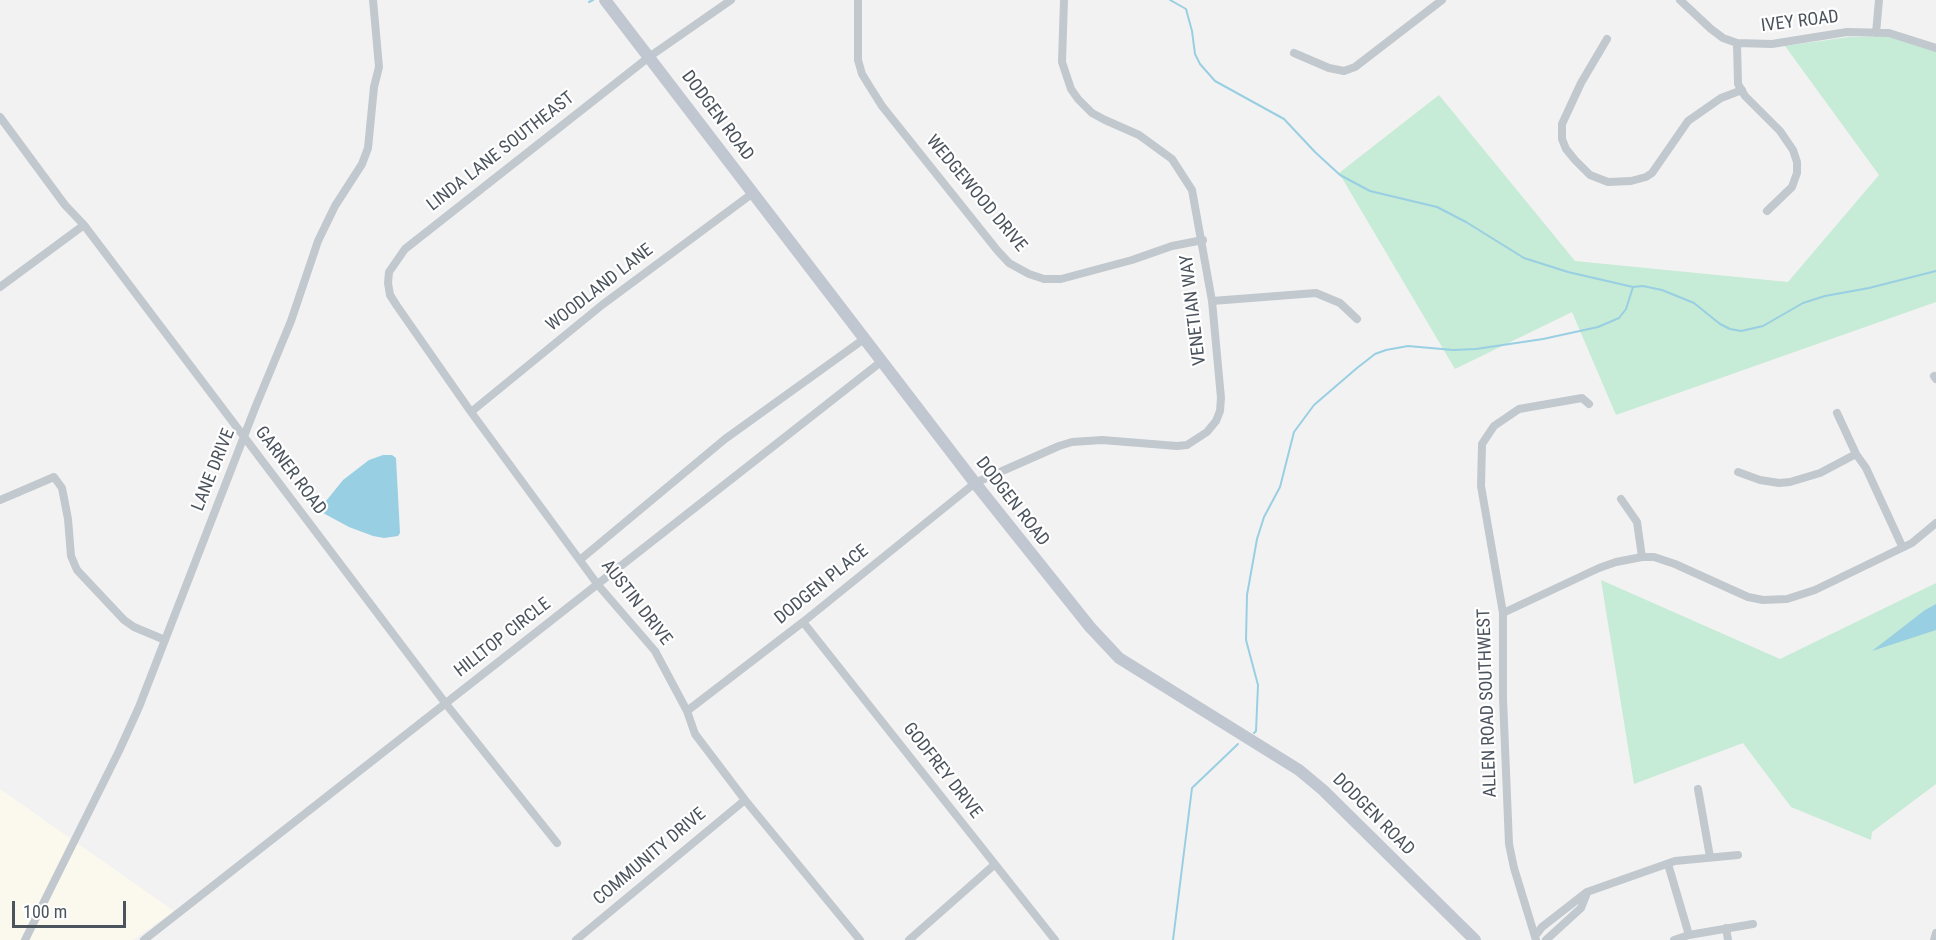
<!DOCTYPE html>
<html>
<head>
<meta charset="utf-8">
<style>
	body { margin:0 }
	#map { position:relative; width:1936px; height:940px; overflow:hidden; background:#f3f2f2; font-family:"Roboto Condensed",sans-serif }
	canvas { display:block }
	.scale { position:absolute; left:12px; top:901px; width:114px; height:27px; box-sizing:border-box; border:3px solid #4b535d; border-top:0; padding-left:8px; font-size:18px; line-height:21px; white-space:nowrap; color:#4b535d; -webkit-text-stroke:4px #fff; paint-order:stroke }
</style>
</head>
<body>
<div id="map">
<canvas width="1936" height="940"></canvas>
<div class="scale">100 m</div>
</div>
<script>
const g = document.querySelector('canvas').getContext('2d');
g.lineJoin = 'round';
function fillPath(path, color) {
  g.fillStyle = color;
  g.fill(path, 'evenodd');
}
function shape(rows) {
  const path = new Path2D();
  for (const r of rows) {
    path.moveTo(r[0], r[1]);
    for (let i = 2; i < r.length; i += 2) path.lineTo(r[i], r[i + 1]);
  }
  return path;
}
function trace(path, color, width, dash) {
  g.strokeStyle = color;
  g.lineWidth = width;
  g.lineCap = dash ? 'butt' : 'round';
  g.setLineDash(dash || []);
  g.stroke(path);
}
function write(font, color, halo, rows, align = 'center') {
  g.font = font + ' "Roboto Condensed",sans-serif';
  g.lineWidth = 4.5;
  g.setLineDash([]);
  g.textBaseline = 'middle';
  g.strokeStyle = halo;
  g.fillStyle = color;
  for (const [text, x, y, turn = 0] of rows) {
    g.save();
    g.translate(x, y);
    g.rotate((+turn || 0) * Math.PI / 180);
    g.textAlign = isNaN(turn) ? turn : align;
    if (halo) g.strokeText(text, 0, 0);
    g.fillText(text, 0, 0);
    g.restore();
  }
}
fillPath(shape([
	[0,789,174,911,133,940,0,940]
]), '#fbf8ee');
fillPath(shape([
	[1904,36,1936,51,1936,302,1616,415,1572,312,1455,369,1339,173,1439,95,1575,261,1788,282,1879,175,1785,46,1849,37],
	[1601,580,1780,659,1936,583,1936,784,1872,832,1871,840,1791,807,1743,743,1634,784]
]), '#c6ebd6');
fillPath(shape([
	[383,455,392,455,396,458,400,533,398,536,384,538,373,536,349,527,323,513,322,506,343,480,369,460],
	[1936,604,1936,630,1872,651,1925,610]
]), '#99cfe2');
trace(shape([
	[1170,0,1186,9,1192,31,1195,54,1200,64,1215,81,1284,119,1315,152,1340,175,1370,191,1437,207,1466,222,1524,258,1568,272,1633,287,1643,286,1662,290,1694,303,1720,324,1730,329,1741,331,1763,326,1803,303,1825,296,1869,288,1936,271],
	[589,2,593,0],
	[1254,733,1256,731,1258,685,1246,640,1247,595,1257,539,1264,517,1280,487,1294,432,1314,405,1357,368,1375,354,1386,350,1408,346,1453,350,1476,349,1543,339,1598,327,1619,318,1626,309,1633,287],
	[1173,940,1192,788,1238,744]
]), '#99cfe2', 2);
trace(shape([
	[731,0,649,57,405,249,389,272,388,283,390,295,397,306,471,412,598,585,655,651,687,711,695,734,745,800,860,940],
	[858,0,858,60,862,74,870,87,882,106,997,250,1009,263,1029,274,1044,279,1061,279,1132,260,1172,246,1203,240],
	[1680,0,1711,29,1723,38,1737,43,1772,44,1847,32,1889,33,1936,48],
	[1876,33,1879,0],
	[1607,39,1581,83,1562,124,1562,139,1566,149,1575,160,1590,175,1608,182,1631,181,1646,177,1652,173,1688,121,1721,98,1742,90],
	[1737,43,1738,84,1745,96,1780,131,1793,150,1797,162,1797,173,1792,187,1767,211],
	[1294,53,1329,68,1344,71,1355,67,1442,0],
	[0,117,65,205,84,225,446,704,557,843],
	[0,287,84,225],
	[1212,301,1316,293,1340,303,1357,319],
	[1934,376,1936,379],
	[471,412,602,305,753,193],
	[1837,413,1856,454,1866,468,1902,546],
	[1738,472,1760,480,1779,483,1790,482,1820,473,1856,454],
	[1621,499,1637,522,1642,557],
	[0,500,54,477,62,488,68,519,71,556,77,570,124,620,134,627,165,640],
	[581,559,725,439,864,339],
	[1503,613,1599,568,1616,562,1642,557,1654,557,1675,564,1748,597,1763,600,1787,599,1815,590,1912,543,1936,523],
	[803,622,1055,940],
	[687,711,803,622,975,483,1059,446,1072,442,1102,440,1177,446,1187,445,1207,432,1216,421,1220,411,1221,398,1212,301,1192,190,1172,159,1139,135,1105,120,1092,113,1078,99,1071,89,1062,62,1064,0],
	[1698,789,1710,857],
	[1668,864,1689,935],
	[1726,928,1728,940],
	[1535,936,1542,927,1587,892,1675,861,1738,855],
	[25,940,119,751,139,707,255,408,291,321,318,241,335,206,362,164,368,148,374,87,379,67,373,0],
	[144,940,882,361],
	[576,940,745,800],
	[909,940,994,865],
	[1536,940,1514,868,1509,844,1503,699,1503,613,1481,486,1482,444,1494,426,1519,409,1582,398,1589,404],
	[1546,940,1581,908,1587,893],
	[1674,940,1689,935,1753,924],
	[1934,940,1936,933]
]), '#c1c8ce', 8);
trace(shape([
	[605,0,975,483,1090,627,1119,658,1299,770,1323,790,1475,940]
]), '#c0c7d0', 12);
write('18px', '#4b535d', '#fff', [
	["IVEY ROAD",1800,22,-7],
	["DODGEN ROAD",717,116,53],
	["LINDA LANE SOUTHEAST",501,152,-38],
	["WEDGEWOOD DRIVE",976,194,50],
	["WOODLAND LANE",600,288,-38],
	["VENETIAN WAY",1194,310,-97],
	["LANE DRIVE",214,470,-68],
	["GARNER ROAD",290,471,53],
	["DODGEN ROAD",1012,502,52],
	["DODGEN PLACE",822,585,-39],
	["AUSTIN DRIVE",636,603,52],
	["HILLTOP CIRCLE",503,638,-38],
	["ALLEN ROAD SOUTHWEST",1488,703,-92],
	["GODFREY DRIVE",942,771,52],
	["DODGEN ROAD",1373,815,45],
	["COMMUNITY DRIVE",650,857,-40]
]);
</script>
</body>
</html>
